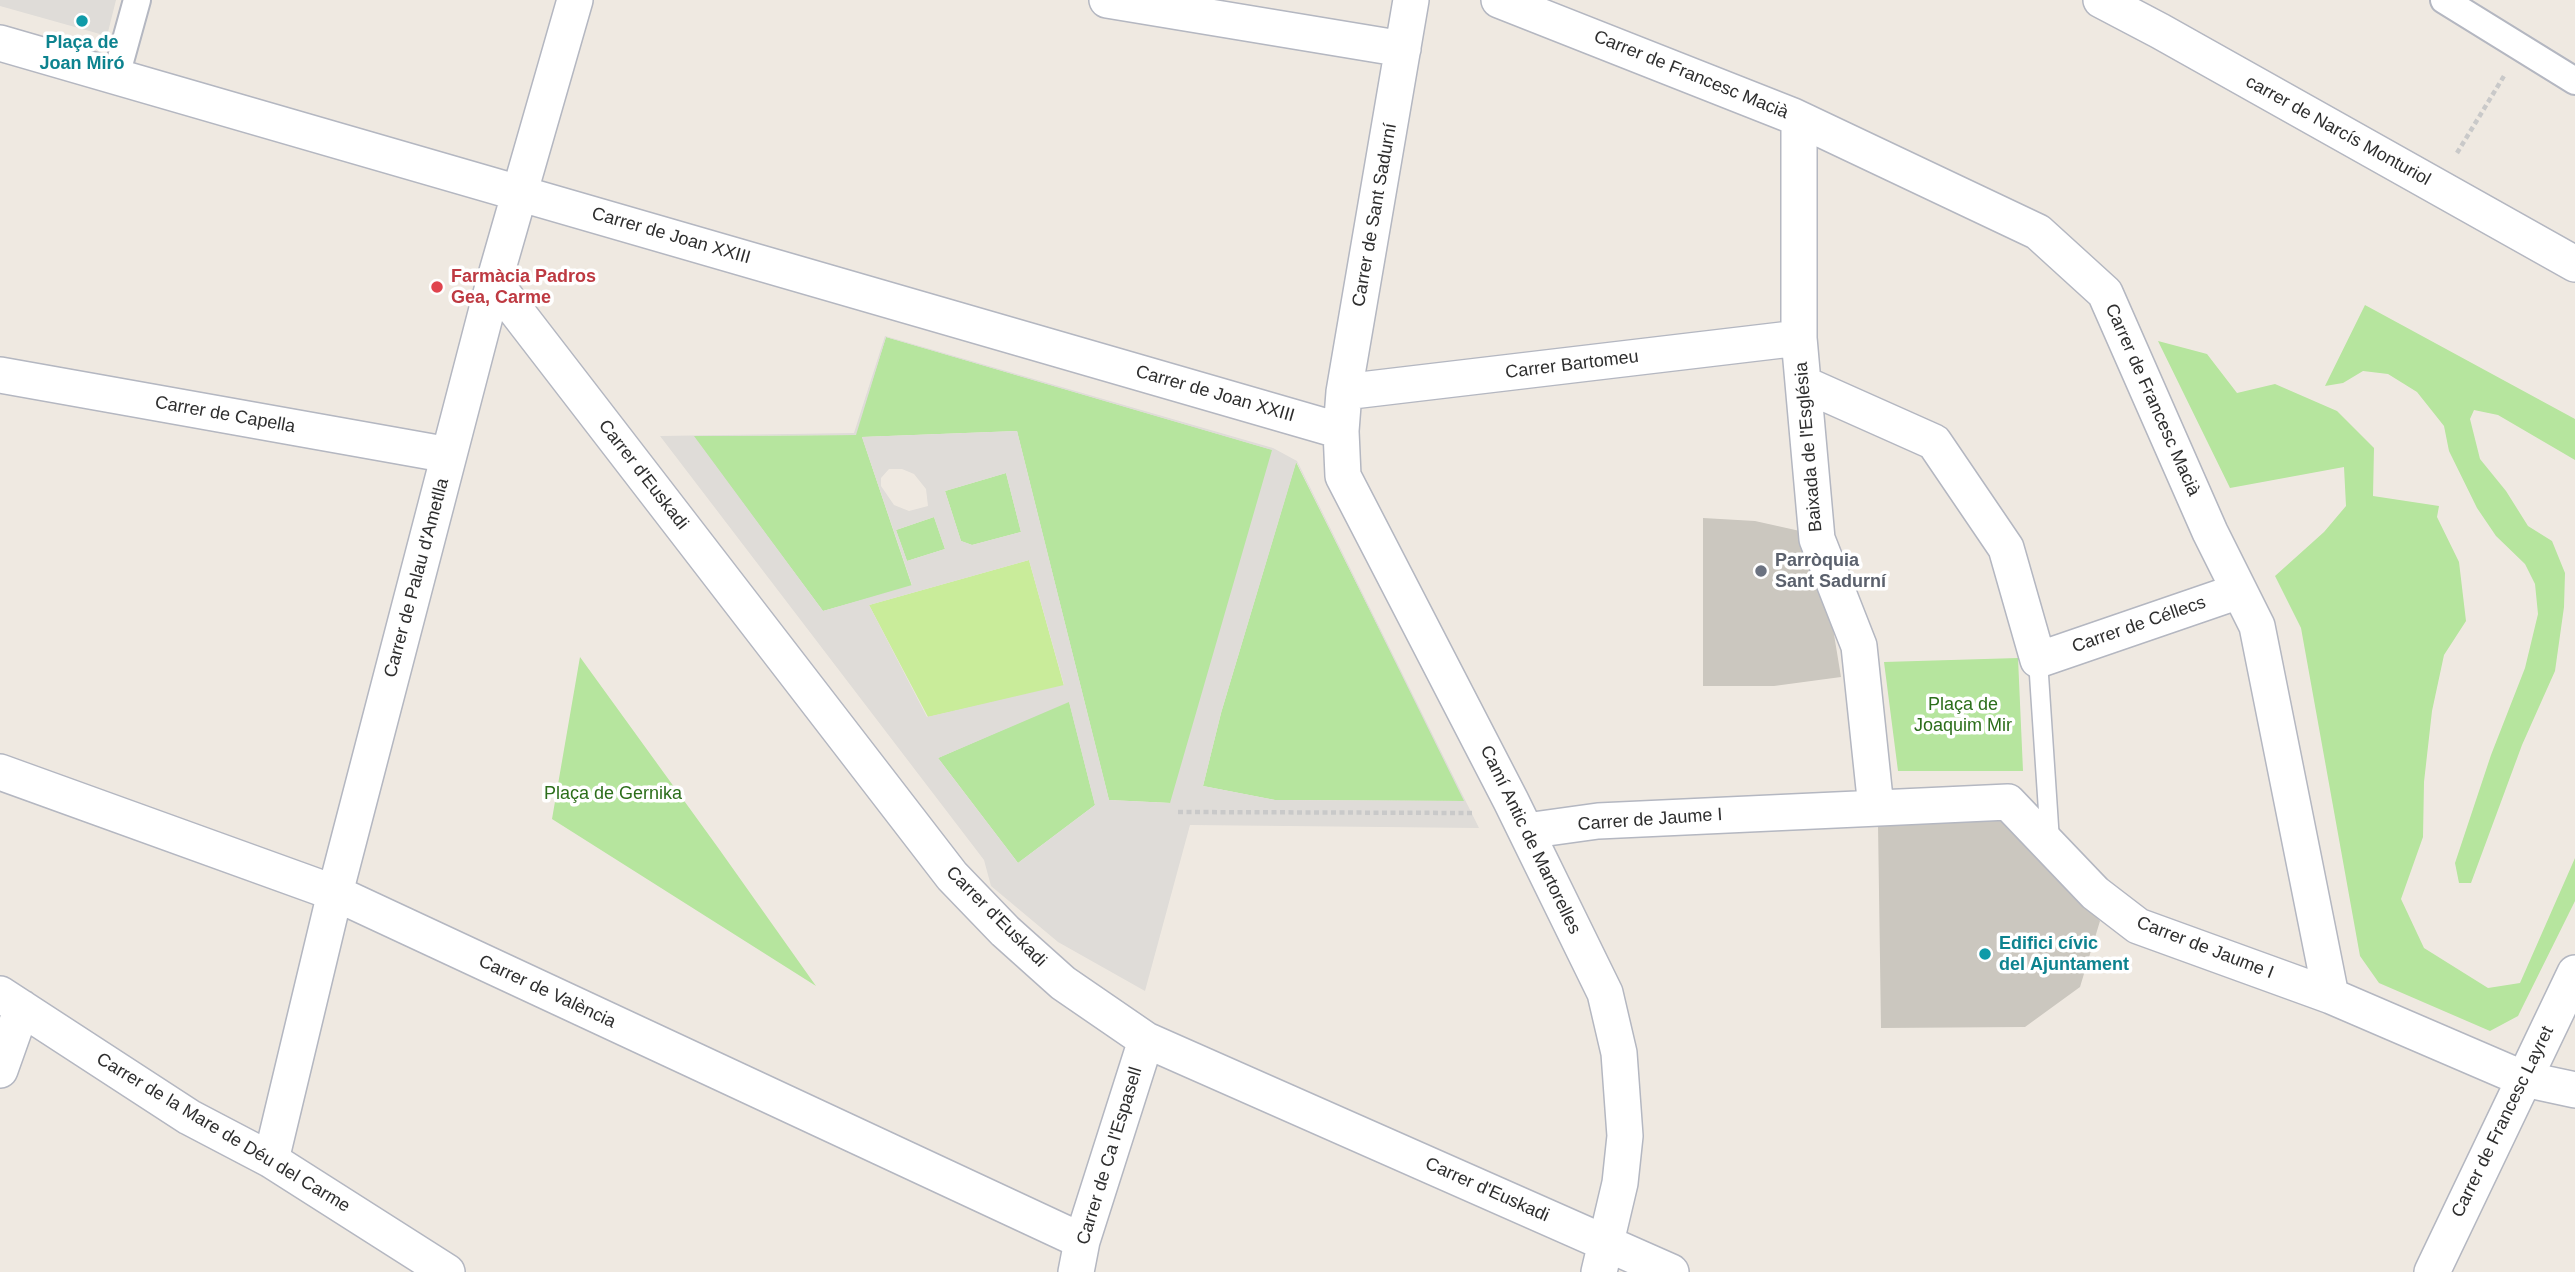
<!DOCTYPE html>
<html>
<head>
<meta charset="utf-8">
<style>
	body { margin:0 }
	canvas { display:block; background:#efe9e1 }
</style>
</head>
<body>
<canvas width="2575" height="1272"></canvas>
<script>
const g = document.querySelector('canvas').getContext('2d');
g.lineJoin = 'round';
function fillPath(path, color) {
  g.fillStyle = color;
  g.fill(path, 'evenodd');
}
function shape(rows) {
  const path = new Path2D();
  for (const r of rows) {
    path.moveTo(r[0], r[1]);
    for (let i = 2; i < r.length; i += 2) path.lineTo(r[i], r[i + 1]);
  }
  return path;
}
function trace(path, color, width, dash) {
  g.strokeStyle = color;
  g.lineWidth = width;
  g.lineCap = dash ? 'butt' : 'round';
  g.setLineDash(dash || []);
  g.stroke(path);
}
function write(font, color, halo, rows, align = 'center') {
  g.font = font + ' Arial,sans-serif';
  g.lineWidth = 7;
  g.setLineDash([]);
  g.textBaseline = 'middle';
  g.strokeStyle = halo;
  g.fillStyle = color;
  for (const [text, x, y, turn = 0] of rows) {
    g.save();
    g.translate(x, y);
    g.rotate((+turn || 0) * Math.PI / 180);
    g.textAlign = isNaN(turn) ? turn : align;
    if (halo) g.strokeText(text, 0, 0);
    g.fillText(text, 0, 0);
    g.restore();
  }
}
fillPath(shape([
	[2365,305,2575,419,2575,460,2498,415,2474,410,2470,419,2480,459,2506,491,2528,526,2552,541,2565,573,2564,607,2555,671,2522,745,2471,883,2459,883,2455,863,2491,755,2525,668,2538,614,2535,584,2525,564,2496,536,2477,508,2449,451,2444,426,2417,392,2388,374,2363,371,2343,383,2325,386],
	[886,337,1273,450,1171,803,1109,800,1017,431,862,437,912,586,823,611,693,436,855,435],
	[2158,341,2207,354,2237,393,2275,384,2337,411,2374,448,2373,496,2439,506,2437,517,2459,562,2466,621,2444,655,2432,711,2424,782,2423,837,2401,899,2424,948,2488,988,2520,983,2575,858,2575,901,2518,1016,2490,1031,2379,983,2360,956,2301,628,2275,576,2324,532,2346,506,2344,467,2230,488],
	[1296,462,1465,801,1275,800,1203,786,1221,713],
	[1006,473,1021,532,972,545,961,541,945,491],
	[934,517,945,549,907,561,896,530],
	[580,657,719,849,816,986,552,819],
	[2018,658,2023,771,1898,771,1884,662],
	[1069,701,1095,805,1018,863,938,758]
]), '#b6e59e');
fillPath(shape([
	[1029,560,1064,686,928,717,869,605]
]), '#c9ec9a');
fillPath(shape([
	[0,0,116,0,107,36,0,6],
	[885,336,1273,448,1297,461,1479,828,1190,825,1145,991,1058,942,1003,896,991,886,984,860,660,436,854,433],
	[886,337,1272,450,1170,803,1109,800,1017,431,862,437,912,585,823,611,694,436,856,435],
	[1296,463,1297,463,1464,801,1275,800,1203,786,1221,713],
	[889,469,902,469,914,474,926,489,928,506,909,511,894,505,881,486,881,478],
	[1006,473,1021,532,972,545,961,541,945,491],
	[934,517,945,549,907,561,896,530],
	[1029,560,1064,685,927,717,869,605],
	[1069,702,1095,805,1018,863,938,758]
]), '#dfdcd8');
fillPath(shape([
	[1703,518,1755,521,1809,533,1830,610,1841,677,1774,686,1703,686],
	[2010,819,2100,921,2080,987,2025,1027,1881,1028,1878,824]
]), '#cbc7bf');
const service = shape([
	[2038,660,2050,841]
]);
const pedestrian = shape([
	[2444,0,2575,81],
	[116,76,137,0]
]);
const minor = shape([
	[1107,0,1403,49],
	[1411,0,1344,392,1341,431,1343,476,1511,801,1605,993,1619,1053,1625,1136,1620,1183,1599,1272],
	[1499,0,1793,116,2038,232,2105,293,2210,532,2257,626,2331,996],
	[2101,0,2160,31,2575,264],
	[0,43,1341,431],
	[1799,119,1799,338,1817,539,1859,646,1876,808],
	[494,282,952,876,1005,931,1063,983,1146,1040,1671,1272],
	[0,375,449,455],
	[1804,384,1934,442,2006,548,2038,660,2239,591],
	[1344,392,1799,338],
	[0,772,335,893,1082,1241],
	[1526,831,1598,821,2008,802,2095,893,2138,926,2331,996,2524,1079,2575,1090],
	[0,994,189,1117,271,1160,447,1272],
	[0,1070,22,1008],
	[271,1160,335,893,494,282,575,0],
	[1076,1272,1082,1241,1146,1040],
	[2432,1272,2575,973]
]);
trace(service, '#b4b7c1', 21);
trace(pedestrian, '#b4b7c1', 30);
trace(minor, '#b4b7c1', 38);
trace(shape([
	[2457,153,2504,76],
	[1178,812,1474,813]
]), '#c9c9c9', 4.5, [5, 3.5]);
trace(service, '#fff', 18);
trace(pedestrian, '#fff', 26);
trace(minor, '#fff', 35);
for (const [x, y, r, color] of [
	[82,21,7,"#0f9aa8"],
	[437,287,7,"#e0444e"],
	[1761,571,7,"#6b7280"],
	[1985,954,7,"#0f9aa8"]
]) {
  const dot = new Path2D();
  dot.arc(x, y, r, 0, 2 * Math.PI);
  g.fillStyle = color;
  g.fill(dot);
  trace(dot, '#fff', 2.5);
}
write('bold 18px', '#0d838f', '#fff', [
	["Plaça de",82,43],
	["Joan Miró",82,64],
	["Edifici cívic",1999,944,"left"],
	["del Ajuntament",1999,965,"left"]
]);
write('18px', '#2e2e2e', '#fff', [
	["Carrer de Francesc Macià",1691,75,22],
	["carrer de Narcís Monturiol",2338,131,29],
	["Carrer de Sant Sadurní",1375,215,-80],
	["Carrer de Joan XXIII",671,236,16],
	["Carrer Bartomeu",1572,365,-7],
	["Carrer de Joan XXIII",1215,394,16],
	["Carrer de Francesc Macià",2152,400,66],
	["Carrer de Capella",225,415,10],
	["Baixada de l'Església",1809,447,-95],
	["Carrer d'Euskadi",643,475,52],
	["Carrer de Palau d'Ametlla",417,578,-75],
	["Carrer de Céllecs",2139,625,-19],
	["Carrer de Jaume I",1650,820,-4],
	["Camí Antic de Martorelles",1530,840,64],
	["Carrer d'Euskadi",996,917,45],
	["Carrer de Jaume I",2205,948,21],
	["Carrer de València",547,992,25],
	["Carrer de Francesc Layret",2503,1122,-64],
	["Carrer de la Mare de Déu del Carme",223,1133,31],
	["Carrer de Ca l'Espasell",1110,1156,-73],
	["Carrer d'Euskadi",1487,1190,24]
]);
write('bold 18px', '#be3a42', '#fff', [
	["Farmàcia Padros",451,277],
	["Gea, Carme",451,298]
], 'left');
write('bold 18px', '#5b616d', '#fff', [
	["Parròquia",1775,561],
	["Sant Sadurní",1775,582]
], 'left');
write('18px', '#2c6e1b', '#fff', [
	["Plaça de",1963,705],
	["Joaquim Mir",1963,726],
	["Plaça de Gernika",613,794]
]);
</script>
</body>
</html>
